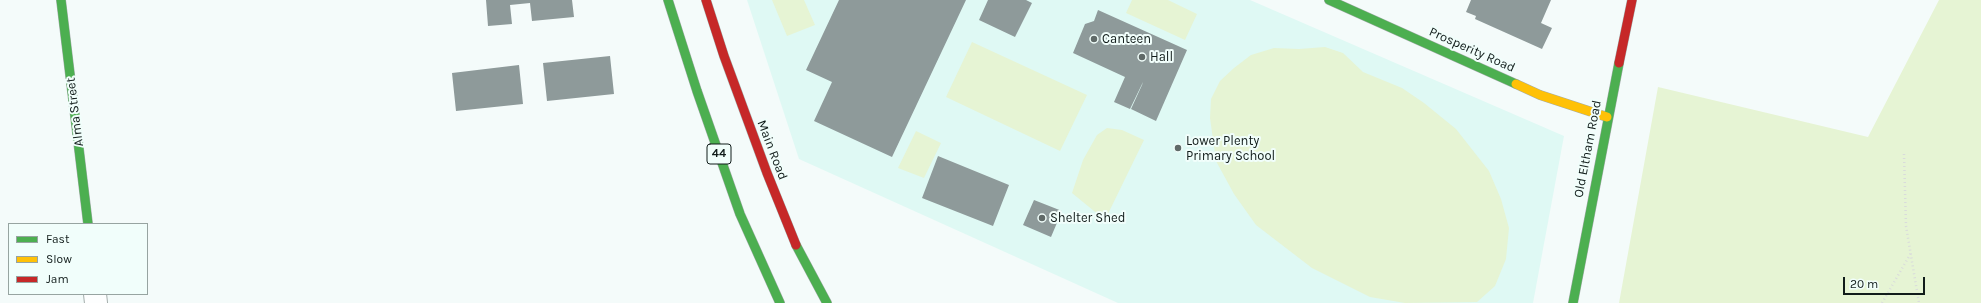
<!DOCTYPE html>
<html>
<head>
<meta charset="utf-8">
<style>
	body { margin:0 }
	#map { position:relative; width:1981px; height:303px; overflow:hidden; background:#f4fbfa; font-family:Karla,sans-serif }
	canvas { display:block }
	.legend { position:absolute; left:8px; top:223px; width:140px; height:72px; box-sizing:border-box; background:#f1fefb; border:1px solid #97a4a1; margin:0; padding:5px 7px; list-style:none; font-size:12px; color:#111c1a }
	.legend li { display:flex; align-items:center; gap:8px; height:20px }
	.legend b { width:20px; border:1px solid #97a4a1 }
	.scale { position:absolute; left:1843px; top:277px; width:82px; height:18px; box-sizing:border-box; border:2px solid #111c1a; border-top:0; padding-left:5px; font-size:12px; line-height:14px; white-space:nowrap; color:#111c1a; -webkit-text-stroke:3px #f1fefb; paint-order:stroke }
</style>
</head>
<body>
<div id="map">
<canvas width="1981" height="303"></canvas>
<ul class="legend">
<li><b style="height:5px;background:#4caf50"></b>Fast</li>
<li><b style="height:5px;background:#ffc107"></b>Slow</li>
<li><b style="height:5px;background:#c62828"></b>Jam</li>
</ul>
<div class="scale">20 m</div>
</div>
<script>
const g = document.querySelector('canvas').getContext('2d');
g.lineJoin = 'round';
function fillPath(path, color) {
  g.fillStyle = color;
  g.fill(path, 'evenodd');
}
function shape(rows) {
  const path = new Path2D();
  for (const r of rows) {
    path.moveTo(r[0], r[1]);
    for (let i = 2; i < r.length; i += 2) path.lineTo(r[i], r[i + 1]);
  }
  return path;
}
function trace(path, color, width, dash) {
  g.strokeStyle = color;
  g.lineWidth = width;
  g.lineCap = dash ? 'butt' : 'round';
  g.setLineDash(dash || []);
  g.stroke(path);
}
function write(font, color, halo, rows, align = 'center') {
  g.font = font + ' Karla,sans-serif';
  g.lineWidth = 4;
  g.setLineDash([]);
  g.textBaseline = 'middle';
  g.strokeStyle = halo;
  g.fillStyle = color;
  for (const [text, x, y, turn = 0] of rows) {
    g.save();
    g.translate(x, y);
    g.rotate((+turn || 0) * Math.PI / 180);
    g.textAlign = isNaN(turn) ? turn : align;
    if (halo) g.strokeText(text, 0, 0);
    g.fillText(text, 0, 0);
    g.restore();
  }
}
fillPath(shape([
	[747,0,1250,0,1564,136,1533,303,1118,303,799,159]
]), '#dff9f4');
fillPath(shape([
	[772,0,804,0,815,25,787,36],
	[1132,0,1168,0,1197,14,1185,40,1126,13],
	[1939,0,1981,0,1981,303,1619,303,1658,87,1868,137],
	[972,42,1087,95,1060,151,946,97],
	[1325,47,1343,53,1363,72,1402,88,1424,103,1456,129,1489,171,1501,199,1509,228,1506,259,1495,286,1477,302,1405,303,1370,297,1312,268,1256,225,1234,194,1216,161,1210,118,1211,99,1220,81,1234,68,1251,55,1274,48,1299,49],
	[1107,128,1122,130,1144,140,1105,220,1072,193,1083,160,1097,135],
	[916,131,941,143,924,178,898,168]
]), '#e6f4d4');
fillPath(shape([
	[486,0,572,0,574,17,532,21,530,3,510,5,512,24,488,26],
	[839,0,966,0,892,157,814,121,832,82,806,70],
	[988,0,1026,0,1032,3,1015,37,979,20],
	[1471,0,1551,0,1541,23,1552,28,1542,49,1475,19,1476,16,1466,12],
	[1098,10,1187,50,1156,121,1131,109,1142,85,1149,88,1142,85,1143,82,1130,109,1114,102,1125,77,1073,53,1085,24,1094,21],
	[610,56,614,94,547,101,543,63],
	[519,65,523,104,456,111,452,73],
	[938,156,1009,185,993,226,922,198],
	[1034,200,1062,211,1051,237,1023,225]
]), '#8e9a9a');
const street = shape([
	[95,294,96,303]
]);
const fast = shape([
	[61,0,88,224],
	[668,0,697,91,740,214,780,303],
	[1329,0,1516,84],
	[796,245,827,303],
	[1573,303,1619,63]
]);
const slow = shape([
	[1516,84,1540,95,1607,117]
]);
const jam = shape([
	[706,0,724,56,767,173,796,245],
	[1619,63,1632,0]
]);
trace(street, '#a4adab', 24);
trace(fast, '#a4adab', 10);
trace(slow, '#a4adab', 10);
trace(jam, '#a4adab', 10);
trace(shape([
	[1904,154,1906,226,1919,303],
	[1882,303,1911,253]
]), '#d9dbdb', 2.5, [1, 3]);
trace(street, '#fdfefe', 22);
trace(fast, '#4caf50', 9);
trace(slow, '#ffc107', 9);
trace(jam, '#c62828', 9);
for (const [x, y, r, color] of [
	[1094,39,4,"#606a68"],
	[1142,57,4,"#606a68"],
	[1178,148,4,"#606a68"],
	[1042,218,4,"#606a68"]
]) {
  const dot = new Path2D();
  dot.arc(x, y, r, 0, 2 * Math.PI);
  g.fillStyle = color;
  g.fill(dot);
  trace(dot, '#f1fefb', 1.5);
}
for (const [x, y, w] of [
	[719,154,24]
]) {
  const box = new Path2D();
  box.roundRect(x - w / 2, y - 10, w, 20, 3);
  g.fillStyle = '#f1fefb';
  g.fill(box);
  trace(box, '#111c1a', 1);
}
write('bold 12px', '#111c1a', null, [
	["44",719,154]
]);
write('13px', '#111c1a', '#f1fefb', [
	["Canteen",1102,39],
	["Hall",1150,57],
	["Lower Plenty",1186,141],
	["Primary School",1186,156],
	["Shelter Shed",1050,218]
], 'left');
write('13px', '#111c1a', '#f1fefb', [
	["Prosperity Road",1472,50,24],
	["Alma Street",75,112,-97],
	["Old Eltham Road",1588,149,-79],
	["Main Road",772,150,69]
]);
</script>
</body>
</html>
